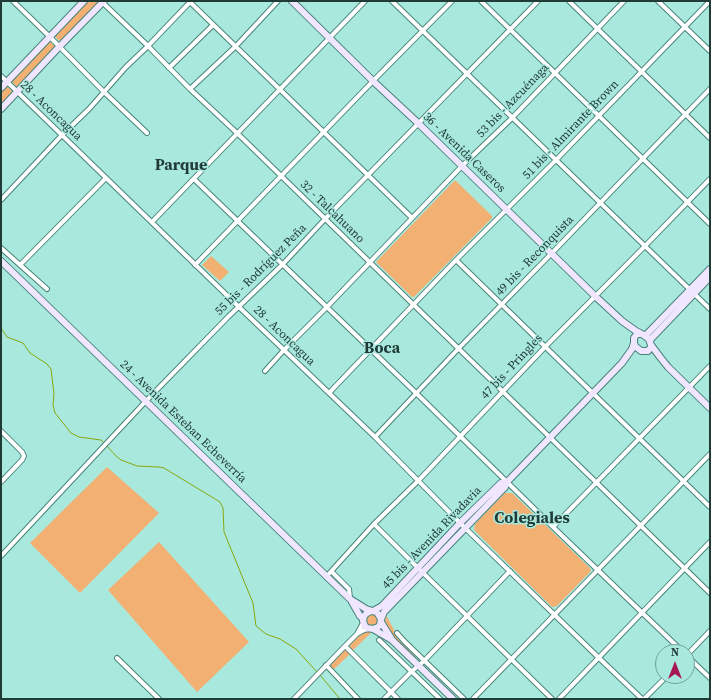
<!DOCTYPE html>
<html>
<head>
<meta charset="utf-8">
<style>
	body { margin:0 }
	#map { position:relative; width:711px; height:700px; overflow:hidden; background:#a9e8dd; font-family:"Source Serif 4",serif }
	canvas { display:block }
	.frame { position:absolute; inset:0; border:2px solid #213b37; pointer-events:none }
	.north { position:absolute; left:655px; top:644px; width:40px; height:40px; box-sizing:border-box; background:#a9e8dd; border:1px solid #73a39b; border-radius:50%; rotate:0deg; font-size:11px; font-weight:700; line-height:16px; text-align:center; color:#213b37 }
	.north::after { content:''; display:block; margin:auto; width:14px; height:18px; background:#a71654; clip-path:polygon(50% 0,100% 100%,50% 72%,0 100%) }
</style>
</head>
<body>
<div id="map">
<canvas width="711" height="700"></canvas>
<div class="frame"></div>
<div class="north">N</div>
</div>
<script>
const g = document.querySelector('canvas').getContext('2d');
g.lineJoin = 'round';
function fillPath(path, color) {
  g.fillStyle = color;
  g.fill(path, 'evenodd');
}
function shape(rows) {
  const path = new Path2D();
  for (const r of rows) {
    path.moveTo(r[0], r[1]);
    for (let i = 2; i < r.length; i += 2) path.lineTo(r[i], r[i + 1]);
  }
  return path;
}
function trace(path, color, width, dash) {
  g.strokeStyle = color;
  g.lineWidth = width;
  g.lineCap = dash ? 'butt' : 'round';
  g.setLineDash(dash || []);
  g.stroke(path);
}
function write(font, color, halo, rows, align = 'center') {
  g.font = font + ' "Source Serif 4",serif';
  g.lineWidth = 3;
  g.setLineDash([]);
  g.textBaseline = 'middle';
  g.strokeStyle = halo;
  g.fillStyle = color;
  for (const [text, x, y, turn = 0] of rows) {
    g.save();
    g.translate(x, y);
    g.rotate((+turn || 0) * Math.PI / 180);
    g.textAlign = isNaN(turn) ? turn : align;
    if (halo) g.strokeText(text, 0, 0);
    g.fillText(text, 0, 0);
    g.restore();
  }
}
fillPath(shape([
	[88,1,97,1,99,3,61,42,54,36],
	[48,40,56,47,18,88,11,81],
	[5,87,8,87,12,91,13,93,1,106,1,91],
	[454,181,456,181,492,216,492,218,414,297,412,297,376,262],
	[211,256,229,272,220,281,202,265],
	[107,467,159,513,80,593,30,543],
	[505,493,512,493,590,568,591,571,557,606,552,607,474,530,475,524],
	[159,542,249,642,197,692,108,590],
	[369,614,374,614,377,616,379,622,375,627,366,625,365,618],
	[386,615,400,641,415,656,416,658,413,657,393,639,385,623],
	[368,631,371,633,352,651,349,648,351,643,360,635,364,632],
	[343,650,345,650,350,654,332,671,327,666]
]), '#f2b073');
trace(shape([
	[1,328,7,337,23,343,30,353,47,364,51,369,54,394,53,405,55,413,71,433,79,437,101,440,105,444],
	[107,446,116,456,121,460,137,466,159,467,164,468,220,502,223,508,224,532,253,603,256,626,266,634,280,639,296,649,318,673],
	[320,675,340,699]
]), '#87a80d', 1);
const street = shape([
	[13,1,49,36,104,92,147,133],
	[101,1,148,46,190,89,237,133,710,593],
	[189,1,412,218],
	[392,1,710,309],
	[481,1,710,224],
	[569,1,710,138],
	[658,1,710,51],
	[169,68,213,25],
	[1,76,239,307,375,437,460,523,599,658,642,699],
	[190,89,236,46,278,1],
	[194,179,416,393,553,527,683,652],
	[1,200,62,135,89,109,126,67,148,46,191,1],
	[152,222,365,1],
	[1,248,47,289],
	[456,260,710,507],
	[20,265,106,178],
	[195,265,373,81,452,1],
	[265,371,284,350,327,307,462,166,512,118,624,1],
	[329,393,456,260,556,160,710,1],
	[1,431,22,452,24,456,22,460,1,482],
	[375,437,459,348,551,254,710,89],
	[374,524,418,568,552,699],
	[553,527,710,366],
	[1,556,146,401,228,317,283,264,325,219,538,1],
	[332,572,349,589,350,599],
	[326,577,374,524,419,480,545,347,645,246,710,179],
	[397,633,404,641,464,699],
	[357,634,363,623],
	[379,640,440,699],
	[345,646,398,699],
	[687,655,710,631],
	[687,656,710,678],
	[117,658,159,699],
	[326,665,358,699],
	[294,699,345,646,357,634,364,630,369,629],
	[384,699,411,672,424,661,510,571],
	[473,699,710,454],
	[559,699,710,542],
	[644,699,667,676]
]);
const secondary = shape([
	[292,1,373,81,418,123,595,296,622,321,636,331,640,333],
	[1,88,84,1],
	[1,109,59,47,104,1],
	[1,261,350,599,366,609,376,612,378,614,381,619,380,625,378,627,373,629,367,628,365,626,363,621,364,616,367,613,371,611],
	[637,334,642,334,649,339,651,345,651,347,648,351,641,351,635,346,634,343,634,338,637,334],
	[646,335,710,269],
	[650,340,710,277],
	[651,345,660,357,668,367,710,408],
	[352,602,360,616,363,619],
	[373,611,382,606,460,523,501,483,507,482],
	[381,619,384,612,387,609,505,487,507,482,622,363,632,349,634,343],
	[381,622,391,638],
	[373,629,392,640,453,699]
]);
trace(street, '#47837a', 6);
trace(secondary, '#47837a', 8);
trace(street, '#fff', 4);
trace(secondary, '#f0e6ff', 6);
write('12px', '#213b37', '#a9e8dd', [
	["53 bis - Azcuénaga",513,101,-46],
	["28 - Aconcagua",51,111,44],
	["51 bis - Almirante Brown",571,130,-46],
	["36 - Avenida Caseros",464,153,44],
	["32 - Talcahuano",332,212,44],
	["49 bis - Reconquista",535,256,-46],
	["55 bis - Rodríguez Peña",261,270,-45],
	["28 - Aconcagua",284,336,44],
	["47 bis - Pringles",512,367,-47],
	["24 - Avenida Esteban Echeverría",183,422,44],
	["45 bis - Avenida Rivadavia",432,538,-46]
]);
write('bold 16px', '#213b37', '#a9e8dd', [
	["Parque",181,166],
	["Boca",382,349],
	["Colegiales",532,519]
]);
</script>
</body>
</html>
